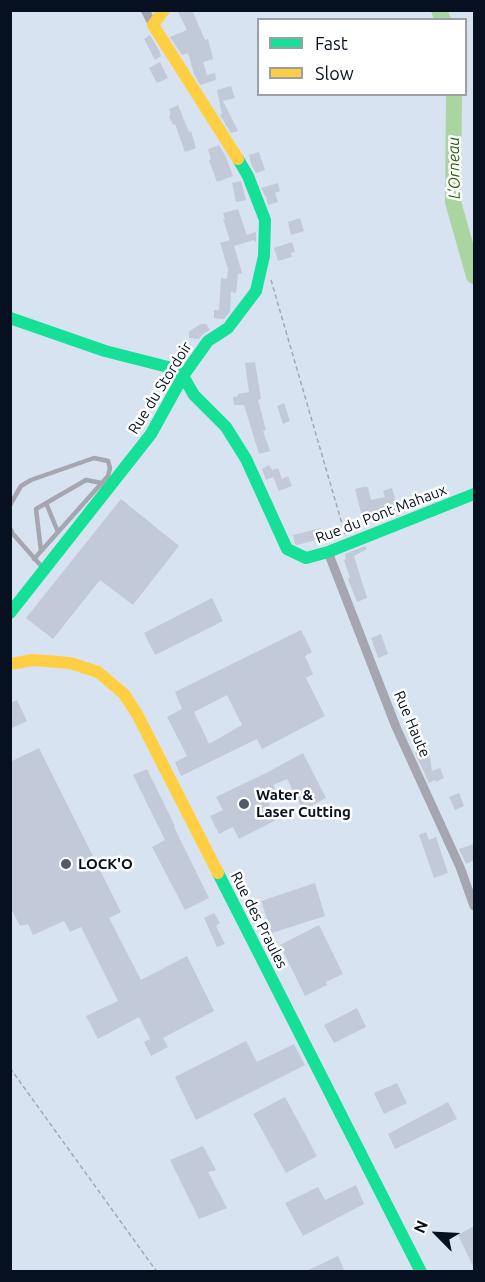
<!DOCTYPE html>
<html>
<head>
<meta charset="utf-8">
<style>
	body { margin:0 }
	#map { position:relative; width:485px; height:1282px; overflow:hidden; background:#d8e3f2; font-family:Ubuntu,sans-serif }
	canvas { display:block }
	.frame { position:absolute; inset:0; border:12px solid #061020; pointer-events:none }
	.legend { position:absolute; left:257px; top:18px; width:210px; height:78px; box-sizing:border-box; background:#fff; border:2px solid #9b9fa6; margin:0; padding:8px 10px; list-style:none; font-size:18px; color:#061020 }
	.legend li { display:flex; align-items:center; gap:12px; height:30px }
	.legend b { width:30px; border:2px solid #9b9fa6 }
	.north { position:absolute; left:407px; top:1204px; width:60px; height:60px; -webkit-text-stroke:4px #fff; paint-order:stroke; rotate:294deg; font-size:16px; font-weight:700; line-height:24px; text-align:center; color:#061020 }
	.north::after { content:''; display:block; margin:auto; width:21px; height:27px; background:#061020; clip-path:polygon(50% 0,100% 100%,50% 72%,0 100%) }
</style>
</head>
<body>
<div id="map">
<canvas width="485" height="1282"></canvas>
<div class="frame"></div>
<ul class="legend">
<li><b style="height:8px;background:#16e098"></b>Fast</li>
<li><b style="height:8px;background:#ffcf43"></b>Slow</li>
</ul>
<div class="north">N</div>
</div>
<script>
const g = document.querySelector('canvas').getContext('2d');
g.lineJoin = 'round';
function shape(rows) {
  const path = new Path2D();
  for (const r of rows) {
    path.moveTo(r[0], r[1]);
    for (let i = 2; i < r.length; i += 2) path.lineTo(r[i], r[i + 1]);
  }
  return path;
}
function trace(path, color, width, dash) {
  g.strokeStyle = color;
  g.lineWidth = width;
  g.lineCap = dash ? 'butt' : 'round';
  g.setLineDash(dash || []);
  g.stroke(path);
}
function fillPath(path, color) {
  g.fillStyle = color;
  g.fill(path, 'evenodd');
}
function write(font, color, halo, rows, align = 'center') {
  g.font = font + ' Ubuntu,sans-serif';
  g.lineWidth = 5;
  g.setLineDash([]);
  g.textBaseline = 'middle';
  g.strokeStyle = halo;
  g.fillStyle = color;
  for (const [text, x, y, turn = 0] of rows) {
    g.save();
    g.translate(x, y);
    g.rotate((+turn || 0) * Math.PI / 180);
    g.textAlign = isNaN(turn) ? turn : align;
    if (halo) g.strokeText(text, 0, 0);
    g.fillText(text, 0, 0);
    g.restore();
  }
}
trace(shape([
	[439,10,443,20],
	[454,94,453,202,474,276]
]), '#aad5a0', 16);
fillPath(shape([
	[177,10,192,10,205,40,208,39,213,59,203,62,207,75,215,73,216,80,200,85,194,74,188,53,182,55,170,37,187,30],
	[150,35,160,52,160,53,161,56,155,60,144,39],
	[160,62,168,78,157,83,149,68],
	[231,86,235,98,223,101,238,131,231,133,220,115,222,114,217,90],
	[178,105,189,132,191,131,196,148,185,152,175,124,173,125,169,116,171,114,169,109],
	[219,145,226,157,233,176,217,182,209,160,211,159,208,149],
	[259,152,265,170,256,173,252,166,249,155],
	[241,181,246,200,236,202,232,183],
	[278,183,280,191,275,193,278,202,268,205,266,196,265,196,261,188],
	[238,209,247,235,256,232,256,242,255,242,254,240,234,246,242,273,238,274,236,293,231,292,230,312,224,319,214,318,214,310,219,310,221,278,227,279,228,269,220,243,230,240,223,219,225,219,223,213],
	[300,218,304,231,291,235,288,222],
	[292,242,295,252,291,253,292,257,278,261,274,248],
	[200,324,206,324,210,330,203,334,199,339,189,338,189,332],
	[255,362,261,399,258,400,266,430,263,431,270,451,259,454,244,405,234,405,233,397,238,396,238,394,249,392,245,363],
	[284,403,290,421,283,424,277,406],
	[269,465,272,470,278,468,282,479,288,476,292,486,279,491,273,477,266,480,262,469],
	[363,487,368,487,371,500,385,497,383,491,392,488,400,515,381,521,380,517,363,520,355,489],
	[121,499,179,546,133,605,100,580,53,639,26,618],
	[321,528,323,538,297,545,295,544,293,535],
	[365,546,367,549,354,556,367,598,357,602,348,579,350,578,344,560,346,559,345,554],
	[212,598,223,621,155,655,144,633],
	[301,630,312,652,305,656,313,674,306,678,325,716,262,749,257,739,181,776,175,762,187,756,167,717,182,709,175,692],
	[227,695,242,725,209,744,194,712],
	[381,634,388,654,378,658,371,638],
	[17,700,27,721,10,729,10,703],
	[39,748,121,912,109,918,141,980,187,956,214,1011,163,1038,168,1047,151,1056,144,1042,150,1039,139,1017,98,1039,86,1016,118,1001,81,927,70,932,64,921,33,935,28,924,20,926,10,907,10,762],
	[429,749,432,771,440,768,444,778,436,782,435,780,429,783,415,753],
	[303,753,326,798,303,810,287,779,273,785,277,792,266,797,276,820,239,839,233,827,219,834,210,816,223,810,216,797,266,773],
	[147,769,175,826,174,827,209,898,185,910,152,847,165,840,133,775],
	[459,793,464,806,455,810,449,797],
	[426,832,429,840,436,837,448,873,434,878,419,835],
	[474,844,474,860,466,864,459,849],
	[315,883,325,916,272,933,261,901],
	[214,913,220,923,216,926,225,944,217,947,204,918],
	[319,925,343,974,326,982,327,985,305,996,280,945],
	[357,1008,366,1027,334,1043,324,1025],
	[246,1041,257,1062,294,1044,305,1065,196,1120,175,1077],
	[397,1083,407,1103,384,1114,374,1093],
	[285,1097,317,1156,286,1173,253,1114],
	[448,1102,457,1119,395,1149,388,1134],
	[203,1146,216,1170,208,1172,227,1208,199,1219,170,1160],
	[356,1185,364,1204,303,1236,285,1203,318,1187,325,1200],
	[474,1226,474,1268,458,1235],
	[338,1256,345,1272,304,1272]
]), '#c2c9d9');
trace(shape([
	[271,280,345,534],
	[10,1068,157,1272]
]), '#a4a7b0', 1.5, [4.5, 3]);
trace(shape([
	[46,503,58,532],
	[10,505,21,486,31,480,94,458,108,461,110,468,108,476,34,559],
	[10,528,13,534,43,568],
	[41,551,36,509,86,480,102,483]
]), '#a6a6b0', 4.5);
trace(shape([
	[145,10,153,25],
	[328,552,396,727,460,867,474,906]
]), '#a6a6b0', 9);
trace(shape([
	[10,318,105,351,168,367,183,376,194,395,226,427,246,459,287,549,306,558,328,552,474,494],
	[10,613,151,434,183,376,208,341,228,328,256,291,264,256,265,220,248,176,238,159],
	[218,873,421,1272]
]), '#16e098', 12);
trace(shape([
	[164,10,153,25,238,159],
	[10,664,33,660,70,663,98,672,124,694,137,714,218,873]
]), '#ffcf43', 12);
for (const [x, y, r, color] of [
	[244,804,6,"#505a6a"],
	[66,864,6,"#505a6a"]
]) {
  const dot = new Path2D();
  dot.arc(x, y, r, 0, 2 * Math.PI);
  g.fillStyle = color;
  g.fill(dot);
  trace(dot, '#fff', 2);
}
write('15px', '#061020', '#fff', [
	["Rue du Stordoir",160,388,-58],
	["Rue du Pont Mahaux",381,514,-21],
	["Rue Haute",412,724,67],
	["Rue des Praules",259,920,63]
]);
write('bold 15px', '#061020', '#fff', [
	["Water &",256,795],
	["Laser Cutting",256,812],
	["LOCK'O",78,864]
], 'left');
write('italic 16px', '#2d5f0b', '#fff', [
	["L'Orneau",454,168,-91]
]);
</script>
</body>
</html>
